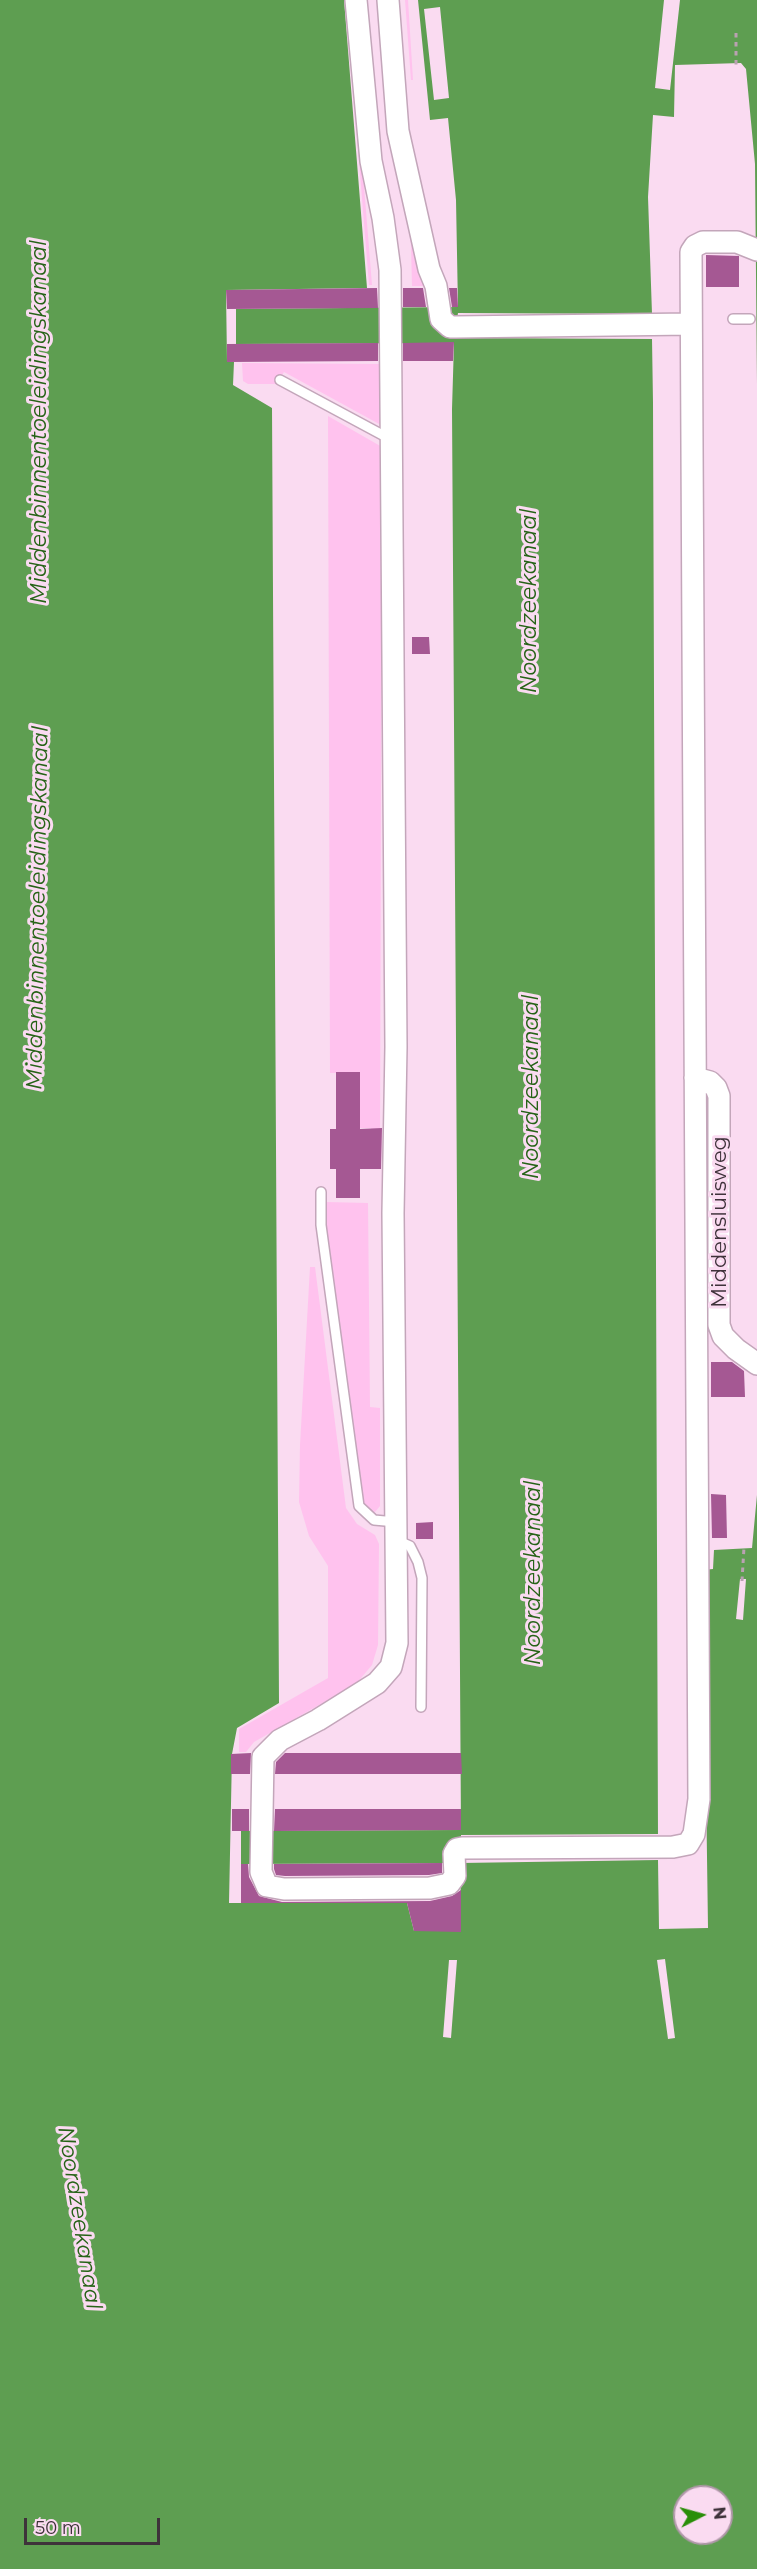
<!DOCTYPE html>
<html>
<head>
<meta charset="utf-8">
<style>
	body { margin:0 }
	#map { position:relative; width:757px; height:2569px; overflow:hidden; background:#fadbf1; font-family:Montserrat,sans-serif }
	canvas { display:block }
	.north { position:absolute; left:673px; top:2485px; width:60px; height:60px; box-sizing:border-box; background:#fadbf1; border:2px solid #af97a8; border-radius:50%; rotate:84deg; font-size:16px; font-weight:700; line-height:24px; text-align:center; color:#3e323a }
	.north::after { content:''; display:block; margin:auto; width:21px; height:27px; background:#2a8e09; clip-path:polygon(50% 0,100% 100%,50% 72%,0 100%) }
	.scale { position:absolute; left:24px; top:2518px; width:136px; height:27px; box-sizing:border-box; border:3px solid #3e323a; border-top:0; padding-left:8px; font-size:18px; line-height:21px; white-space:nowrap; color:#3e323a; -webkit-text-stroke:4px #fadbf1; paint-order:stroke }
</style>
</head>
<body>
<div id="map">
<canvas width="757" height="2569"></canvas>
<div class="north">N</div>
<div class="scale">50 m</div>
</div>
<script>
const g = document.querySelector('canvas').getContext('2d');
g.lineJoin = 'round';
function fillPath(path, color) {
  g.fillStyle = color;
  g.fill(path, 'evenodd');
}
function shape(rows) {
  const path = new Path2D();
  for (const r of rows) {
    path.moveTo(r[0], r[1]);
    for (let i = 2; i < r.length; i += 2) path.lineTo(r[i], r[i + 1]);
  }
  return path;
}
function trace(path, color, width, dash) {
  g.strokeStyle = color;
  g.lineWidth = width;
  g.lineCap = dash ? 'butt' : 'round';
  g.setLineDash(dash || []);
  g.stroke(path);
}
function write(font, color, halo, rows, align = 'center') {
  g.font = font + ' Montserrat,sans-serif';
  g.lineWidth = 6;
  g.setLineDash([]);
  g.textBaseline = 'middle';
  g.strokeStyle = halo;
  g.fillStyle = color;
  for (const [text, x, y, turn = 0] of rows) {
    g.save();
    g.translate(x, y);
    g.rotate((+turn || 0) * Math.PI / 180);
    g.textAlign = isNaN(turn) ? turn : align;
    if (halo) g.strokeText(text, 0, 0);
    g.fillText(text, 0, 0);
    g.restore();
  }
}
fillPath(shape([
	[346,0,349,0,372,285,369,285],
	[405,0,408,0,413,80,411,80],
	[406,202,412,215,424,286,412,286,411,246],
	[242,363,382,364,381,425,284,372,277,384,248,384,243,381],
	[328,416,382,447,380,1137,372,1137,371,1128,359,1128,359,1073,330,1073],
	[326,1202,368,1203,370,1407,380,1408,380,1506,375,1512,366,1510,361,1497,326,1224],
	[310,1267,315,1267,346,1508,357,1524,375,1535,379,1544,378,1645,372,1665,356,1684,254,1742,246,1752,239,1752,239,1729,328,1678,328,1566,309,1536,299,1502,300,1445]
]), '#ffc2ee');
fillPath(shape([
	[0,0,344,0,367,288,226,290,227,362,234,362,233,385,272,408,279,1703,237,1728,232,1754,229,1903,407,1903,414,1931,460,1931,461,1863,241,1864,241,1831,461,1830,452,409,454,343,236,344,236,309,458,307,456,200,448,118,430,120,418,0,664,0,655,88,670,90,680,0,757,0,757,384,755,164,746,69,741,63,675,65,674,117,653,115,648,197,652,314,458,313,454,338,652,339,653,403,658,1834,461,1835,461,1863,658,1860,659,1929,708,1928,703,1570,713,1569,714,1550,752,1548,757,1495,757,2569,0,2569],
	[440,7,449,98,434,100,424,9],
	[740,1579,746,1579,743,1620,736,1619],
	[665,1959,675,2038,668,2039,657,1960],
	[449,1960,457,1960,451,2038,443,2037],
	[685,2497,721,2497,721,2533,685,2533]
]), '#5e9e51');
fillPath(shape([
	[706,255,739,256,739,287,706,287],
	[377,288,378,308,227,309,226,290],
	[403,288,423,288,426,307,403,307],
	[449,288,457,288,458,307,452,307],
	[454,342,453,361,403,361,403,343],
	[378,343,378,361,227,362,227,344],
	[412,637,429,637,430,654,412,654],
	[336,1072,360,1072,360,1129,382,1128,381,1169,360,1169,360,1198,336,1198,336,1169,330,1169,330,1129,336,1129],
	[711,1362,732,1362,744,1371,745,1397,711,1397],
	[711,1494,726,1495,727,1538,712,1538],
	[433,1522,433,1539,416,1539,416,1523],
	[251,1753,250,1774,231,1774,231,1754],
	[285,1753,461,1753,462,1774,275,1774,276,1762],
	[232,1809,249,1809,249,1831,232,1831],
	[275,1809,461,1809,461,1830,274,1831],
	[442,1863,442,1873,429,1875,285,1876,276,1875,274,1869,274,1864],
	[241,1864,248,1864,249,1877,259,1896,282,1902,430,1901,452,1896,461,1890,461,1932,414,1931,407,1903,241,1903]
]), '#a55893');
const service = shape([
	[733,319,750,319],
	[280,380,390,439],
	[321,1192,321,1225,359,1506,374,1520,396,1522],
	[396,1540,410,1546,418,1562,422,1578,421,1707]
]);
const tertiary = shape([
	[356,0,371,161,383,218,390,270,396,1047,393,1213,397,1643,391,1667,377,1683,318,1720,280,1740,263,1757,261,1872,267,1886,284,1889,430,1888,449,1884,455,1876,454,1854,457,1849,462,1848,673,1847,688,1844,694,1834,699,1799,691,252,695,246,703,242,737,242,757,250],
	[388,0,398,131,429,269,436,286,441,319,450,327,456,327,691,324],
	[695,1078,710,1082,716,1088,719,1096,719,1325,723,1336,736,1349,757,1364]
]);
trace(service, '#c3a6ba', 12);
trace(tertiary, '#c3a6ba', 24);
trace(shape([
	[736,33,736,66],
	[742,1581,744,1547]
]), '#baa1b2', 3, [4.5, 4.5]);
trace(service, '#fff', 9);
trace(tertiary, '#fff', 21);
write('21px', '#3e323a', '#fadbf1', [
	["Middensluisweg",720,1222,-90]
]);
write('italic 22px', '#266317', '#fadbf1', [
	["Middenbinnentoeleidingskanaal",40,422,-90],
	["Noordzeekanaal",530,601,-90],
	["Middenbinnentoeleidingskanaal",38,908,-89],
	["Noordzeekanaal",532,1087,-90],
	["Noordzeekanaal",534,1573,-90],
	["Noordzeekanaal",79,2218,81]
]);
</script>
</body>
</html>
